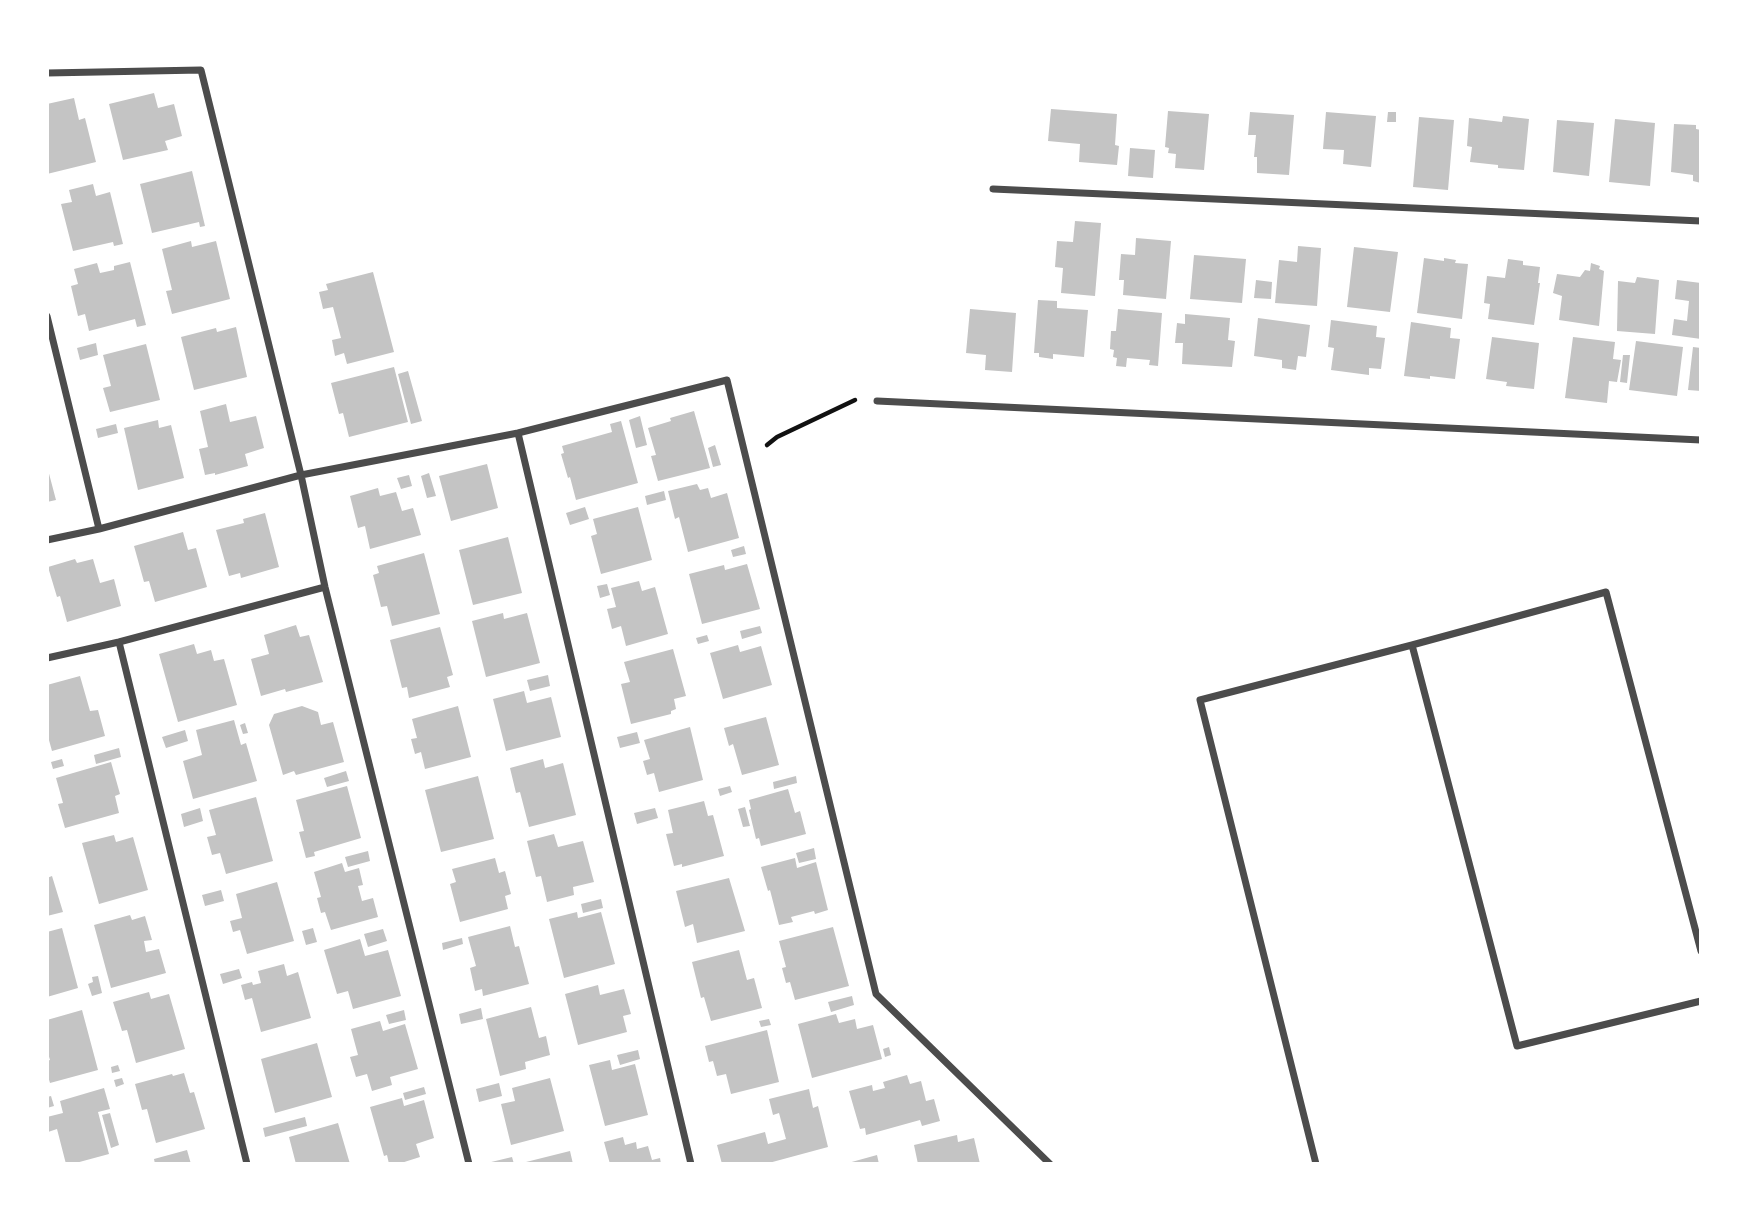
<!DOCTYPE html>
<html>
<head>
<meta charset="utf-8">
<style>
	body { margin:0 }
	#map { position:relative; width:1748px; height:1211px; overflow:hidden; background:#fff; font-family:Signika,sans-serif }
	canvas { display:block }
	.frame { position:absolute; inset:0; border:49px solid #fff; pointer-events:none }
</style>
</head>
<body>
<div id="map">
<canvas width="1748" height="1211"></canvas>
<div class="frame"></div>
</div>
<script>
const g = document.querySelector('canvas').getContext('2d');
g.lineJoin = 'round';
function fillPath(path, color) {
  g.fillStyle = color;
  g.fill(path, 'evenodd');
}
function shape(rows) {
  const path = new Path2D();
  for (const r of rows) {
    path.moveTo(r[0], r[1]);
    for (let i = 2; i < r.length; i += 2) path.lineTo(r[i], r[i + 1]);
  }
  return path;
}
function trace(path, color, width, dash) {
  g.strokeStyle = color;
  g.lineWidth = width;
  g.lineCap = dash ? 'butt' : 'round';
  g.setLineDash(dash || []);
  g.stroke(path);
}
fillPath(shape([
	[154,93,158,108,174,104,182,136,165,141,168,150,123,160,109,104],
	[74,98,79,120,85,118,96,162,47,174,47,104],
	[1051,109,1117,114,1115,145,1119,146,1117,165,1079,162,1080,144,1048,141],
	[1168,111,1209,114,1204,170,1175,168,1176,154,1168,153,1169,148,1165,147],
	[1250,112,1294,115,1289,175,1257,173,1257,157,1254,157,1256,135,1248,135],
	[1326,112,1376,116,1371,167,1343,164,1344,150,1323,149],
	[1388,112,1396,112,1396,122,1387,122],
	[1503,116,1529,119,1524,170,1498,168,1498,165,1470,162,1472,147,1467,146,1469,118,1502,122],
	[1419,117,1454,120,1448,190,1413,187],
	[1615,119,1655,123,1650,186,1609,182],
	[1557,120,1594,123,1589,176,1553,172],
	[1674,124,1696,125,1696,129,1701,130,1701,183,1693,181,1693,175,1671,172],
	[1130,148,1155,150,1153,178,1128,176],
	[192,171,205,226,200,227,199,222,152,233,140,184],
	[93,184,96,196,110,192,123,244,114,246,113,242,73,251,61,204,72,202,69,190],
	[1075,221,1101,223,1095,296,1061,293,1063,268,1055,267,1057,241,1073,242],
	[1136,238,1171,241,1166,299,1123,295,1124,280,1119,280,1121,254,1135,255],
	[191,241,192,247,216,241,230,299,172,314,166,291,172,290,162,249],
	[1298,246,1321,248,1317,306,1275,303,1279,260,1297,262],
	[1354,247,1398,252,1390,312,1347,307],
	[1194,255,1246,259,1242,303,1190,299],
	[1424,258,1444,261,1444,258,1456,260,1455,263,1468,264,1462,319,1417,313],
	[1508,259,1523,261,1523,265,1540,267,1538,283,1540,283,1534,325,1488,319,1490,304,1484,303,1487,276,1505,278],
	[130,262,146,325,137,327,135,319,89,331,85,314,78,316,71,286,78,284,74,269,97,263,100,273,114,270,114,266],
	[1591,263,1600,266,1599,269,1604,271,1599,326,1559,320,1562,296,1553,293,1557,274,1580,277,1585,270,1590,271],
	[373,272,394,352,347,364,344,353,335,356,332,340,341,338,333,307,323,309,319,292,328,290,326,284],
	[1637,277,1659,280,1655,334,1617,331,1618,281,1635,283],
	[1256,280,1272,282,1271,299,1254,298],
	[1677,280,1701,283,1701,339,1672,335,1674,319,1687,321,1689,301,1675,299],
	[1038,300,1057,301,1057,308,1088,310,1084,357,1053,354,1053,359,1039,357,1039,353,1034,353],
	[970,309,1016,313,1012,372,985,370,986,355,966,353],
	[1118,309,1162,313,1158,366,1149,365,1150,360,1127,358,1126,367,1116,366,1117,358,1113,357,1114,350,1110,349,1111,331,1116,331],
	[1185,314,1230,318,1228,340,1235,341,1232,367,1182,364,1183,343,1175,343,1177,323,1185,324],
	[1258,318,1310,325,1306,357,1298,356,1296,370,1282,368,1282,360,1254,356],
	[1331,320,1377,326,1376,337,1385,338,1381,369,1369,368,1369,375,1331,370,1334,348,1328,347],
	[1411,322,1451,328,1450,338,1460,339,1455,379,1430,376,1430,379,1404,376],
	[236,327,247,377,194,390,181,337,216,328,217,332],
	[1492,337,1539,343,1534,389,1506,386,1507,382,1486,379],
	[1573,337,1615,342,1613,359,1621,360,1617,382,1609,381,1607,403,1565,398],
	[1636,341,1683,347,1677,396,1629,390],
	[96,343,98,355,80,360,77,348],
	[146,344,160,400,110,412,103,388,111,386,103,355],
	[1693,347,1701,348,1701,391,1688,390],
	[1623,355,1630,355,1627,383,1620,382],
	[394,367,408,422,349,437,343,413,339,414,331,383],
	[408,371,422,421,411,424,398,374],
	[226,404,230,422,256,416,264,448,245,454,248,466,215,475,215,473,205,475,199,449,208,447,200,411],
	[694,411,710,468,658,481,651,456,656,455,648,428,671,421,670,418],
	[640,416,647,445,636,448,629,420],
	[158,420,159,428,171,425,184,478,138,490,124,428],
	[621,421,638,483,576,500,570,477,568,478,561,454,564,453,562,446,612,432,610,424],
	[116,424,118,433,98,438,96,429],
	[715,445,721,465,713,467,708,448],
	[487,464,498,508,451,521,439,476],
	[47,466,56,500,47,502],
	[429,473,436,496,427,498,421,476],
	[409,475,412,486,401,489,397,478],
	[697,484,700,490,708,488,711,498,727,493,739,538,688,552,679,517,675,519,668,491],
	[378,488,380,496,396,492,402,511,413,508,421,535,370,549,365,526,358,528,350,496],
	[664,491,666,500,647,505,645,496],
	[585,507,589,519,570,525,566,513],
	[638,507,652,560,601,574,591,536,597,534,593,519],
	[265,513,279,567,241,578,240,573,229,576,216,530,244,523,243,519],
	[183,532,188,550,196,548,207,587,155,602,149,581,144,582,134,546],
	[508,537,522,593,473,605,459,550],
	[744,546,746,554,733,557,731,550],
	[424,553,440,614,392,626,387,606,381,607,373,575,379,573,377,566],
	[75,559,77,563,93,559,100,583,114,579,121,606,67,622,60,596,57,597,48,567],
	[747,564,760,609,702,624,689,574,724,565,725,570],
	[639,581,642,591,655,587,668,634,626,646,621,626,612,629,607,609,616,607,611,588],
	[607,584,610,595,600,598,597,586],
	[503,613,504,619,527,613,540,663,486,677,472,621],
	[296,625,300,637,309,635,323,682,286,692,285,689,261,696,251,659,269,654,264,635],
	[760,626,762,633,742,639,740,631],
	[440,627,453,675,447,677,450,687,409,698,407,687,402,688,390,640],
	[707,635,709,641,698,644,696,638],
	[194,644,197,654,211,650,214,661,224,659,237,705,178,722,159,654],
	[738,645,740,652,761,646,772,685,723,699,710,653],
	[673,649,686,696,674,699,676,709,671,711,671,714,631,724,621,684,630,682,624,662],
	[548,675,550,686,530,691,527,680],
	[80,676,90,711,98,710,105,736,52,751,47,733,47,685],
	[524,691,527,703,551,697,561,737,506,751,493,699],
	[302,706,318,712,321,725,333,722,344,762,296,775,294,771,283,775,269,725,274,714],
	[458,706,471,757,425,769,421,752,415,754,411,739,417,738,412,719],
	[766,717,779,765,742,775,733,744,729,746,724,728],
	[234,720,241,745,246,743,257,781,193,799,183,761,202,755,196,730],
	[245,723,248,733,243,734,240,725],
	[690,727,703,780,659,792,654,773,647,775,643,761,650,759,644,740],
	[185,730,188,741,166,748,162,737],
	[637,732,640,743,620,748,617,737],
	[119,748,121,757,96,764,94,755],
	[62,759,64,766,53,769,51,762],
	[543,759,545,768,563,763,576,815,529,827,520,792,516,793,510,768],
	[111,762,120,794,115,796,119,813,65,828,58,804,63,803,56,778],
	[346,771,349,781,327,787,324,778],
	[478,776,494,839,441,852,425,790],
	[796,776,797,783,774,789,773,782],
	[347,786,361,838,314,852,315,856,306,858,299,832,304,831,296,800],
	[730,786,732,792,720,796,718,789],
	[788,789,795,813,800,811,806,834,761,846,759,838,756,839,749,810,751,809,749,800],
	[256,797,273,861,226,874,220,853,212,855,207,837,216,835,209,810],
	[704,801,708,816,713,815,724,856,682,867,682,864,674,866,666,834,673,833,668,810],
	[745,807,750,826,743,827,738,809],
	[200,808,203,821,184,827,181,814],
	[655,808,658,818,637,824,634,813],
	[554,834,558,847,583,841,594,882,573,887,574,895,547,902,541,876,536,877,527,841],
	[114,835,116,842,133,837,148,890,99,904,82,843],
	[814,848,816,859,799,863,796,853],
	[368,851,370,861,348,867,345,857],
	[495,858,499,873,505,871,511,894,505,896,508,909,460,922,450,884,456,882,452,869],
	[795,858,797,868,816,862,828,910,815,914,814,911,791,917,793,922,779,925,770,890,768,891,761,867],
	[342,863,345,872,359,868,363,885,358,886,362,901,373,898,378,917,331,930,325,912,321,913,317,898,321,897,314,872],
	[52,876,63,912,47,916,47,878],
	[729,878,745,931,697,943,693,924,685,927,676,891],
	[277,882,294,941,247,954,240,930,233,932,230,921,242,918,236,894],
	[221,890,224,901,205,906,202,895],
	[601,899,603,908,583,913,581,904],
	[577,912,578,918,601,912,615,964,564,978,549,919],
	[130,915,132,920,145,916,152,940,144,941,146,952,159,949,166,973,111,988,94,925],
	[510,926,515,947,519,946,529,984,483,996,482,989,475,991,470,968,476,966,468,937],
	[833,927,849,986,795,1000,790,982,786,983,782,968,786,967,779,941],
	[62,928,78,988,47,997,47,932],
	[313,928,317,942,306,945,302,931],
	[383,929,387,941,368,947,364,934],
	[462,938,463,944,443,950,442,943],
	[360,939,365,956,388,950,401,996,353,1009,348,991,337,994,324,950],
	[739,950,747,980,754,978,762,1008,711,1021,704,997,701,998,692,962],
	[284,964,287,976,298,972,311,1018,261,1032,252,998,245,1000,241,985,252,982,253,985,261,983,258,971],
	[239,969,242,978,223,984,220,974],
	[98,976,102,993,92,996,88,984,93,982,92,977],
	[598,985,600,995,624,989,631,1014,623,1016,627,1032,578,1045,565,994],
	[149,992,151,999,169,994,185,1049,136,1063,127,1030,122,1031,113,1002],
	[852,996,854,1005,831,1012,828,1002],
	[531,1007,539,1038,546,1036,550,1055,525,1062,526,1069,500,1076,486,1019],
	[481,1008,483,1019,461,1024,459,1014],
	[82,1010,98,1070,50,1083,47,1073,47,1061,50,1060,47,1050,47,1020],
	[404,1010,406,1020,389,1024,386,1015],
	[836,1014,839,1023,855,1019,857,1029,873,1025,882,1059,812,1078,798,1024],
	[769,1019,771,1025,761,1027,759,1021],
	[380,1021,383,1031,405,1024,418,1069,390,1077,392,1085,372,1091,367,1074,356,1077,350,1057,358,1055,351,1029],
	[767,1030,779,1082,731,1094,726,1074,717,1076,713,1061,709,1062,705,1046],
	[317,1043,332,1097,275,1113,261,1059],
	[889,1047,891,1055,885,1057,883,1049],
	[638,1050,640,1059,620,1065,617,1055],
	[610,1060,612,1070,635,1064,648,1115,605,1126,589,1065],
	[118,1065,120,1071,112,1073,111,1067],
	[184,1073,190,1093,194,1092,205,1129,156,1143,147,1109,142,1110,135,1084,172,1074,173,1076],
	[907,1075,910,1084,921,1081,926,1101,934,1099,940,1121,922,1126,920,1120,866,1135,865,1128,860,1129,849,1091,872,1085,873,1091,885,1088,883,1082],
	[122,1078,124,1084,116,1087,114,1080],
	[550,1078,564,1131,511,1145,501,1104,515,1101,512,1088],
	[499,1083,502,1096,479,1102,476,1089],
	[424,1087,426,1094,405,1100,403,1093],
	[104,1088,110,1109,98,1112,109,1154,72,1164,66,1164,57,1129,48,1132,47,1117,63,1113,60,1101],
	[809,1089,813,1108,818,1106,828,1147,765,1164,722,1164,717,1145,765,1132,768,1144,786,1139,779,1113,773,1115,769,1099],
	[51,1096,54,1106,47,1108,47,1097],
	[402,1098,404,1106,424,1100,434,1138,416,1144,420,1157,398,1164,389,1164,387,1155,384,1156,370,1107],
	[110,1113,119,1145,111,1148,102,1115],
	[305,1117,307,1126,265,1137,263,1128],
	[338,1123,350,1164,296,1164,289,1137],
	[957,1135,958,1142,974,1138,980,1164,918,1164,914,1145],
	[623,1137,625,1145,636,1142,637,1149,648,1146,652,1160,660,1158,661,1164,610,1164,604,1142],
	[187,1150,191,1164,155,1164,154,1159],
	[570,1151,573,1164,522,1164,522,1163],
	[877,1155,879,1164,848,1164,848,1163],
	[512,1157,514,1164,487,1164,487,1163]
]), '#c4c4c4');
trace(shape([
	[767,445,777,437,855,400]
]), '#111', 4.5);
trace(shape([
	[47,73,201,70,301,475,518,433,727,380,876,994,1050,1164],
	[993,189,1701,221],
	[47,316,99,529],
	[877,401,1701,440],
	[518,433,691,1164],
	[47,540,99,529,301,475,325,587,469,1164],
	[119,642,247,1164],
	[1412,645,1517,1046,1701,1001],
	[47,658,119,642,325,587],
	[1316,1164,1200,700,1412,645,1606,592,1701,951]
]), '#4c4c4c', 7);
</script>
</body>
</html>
